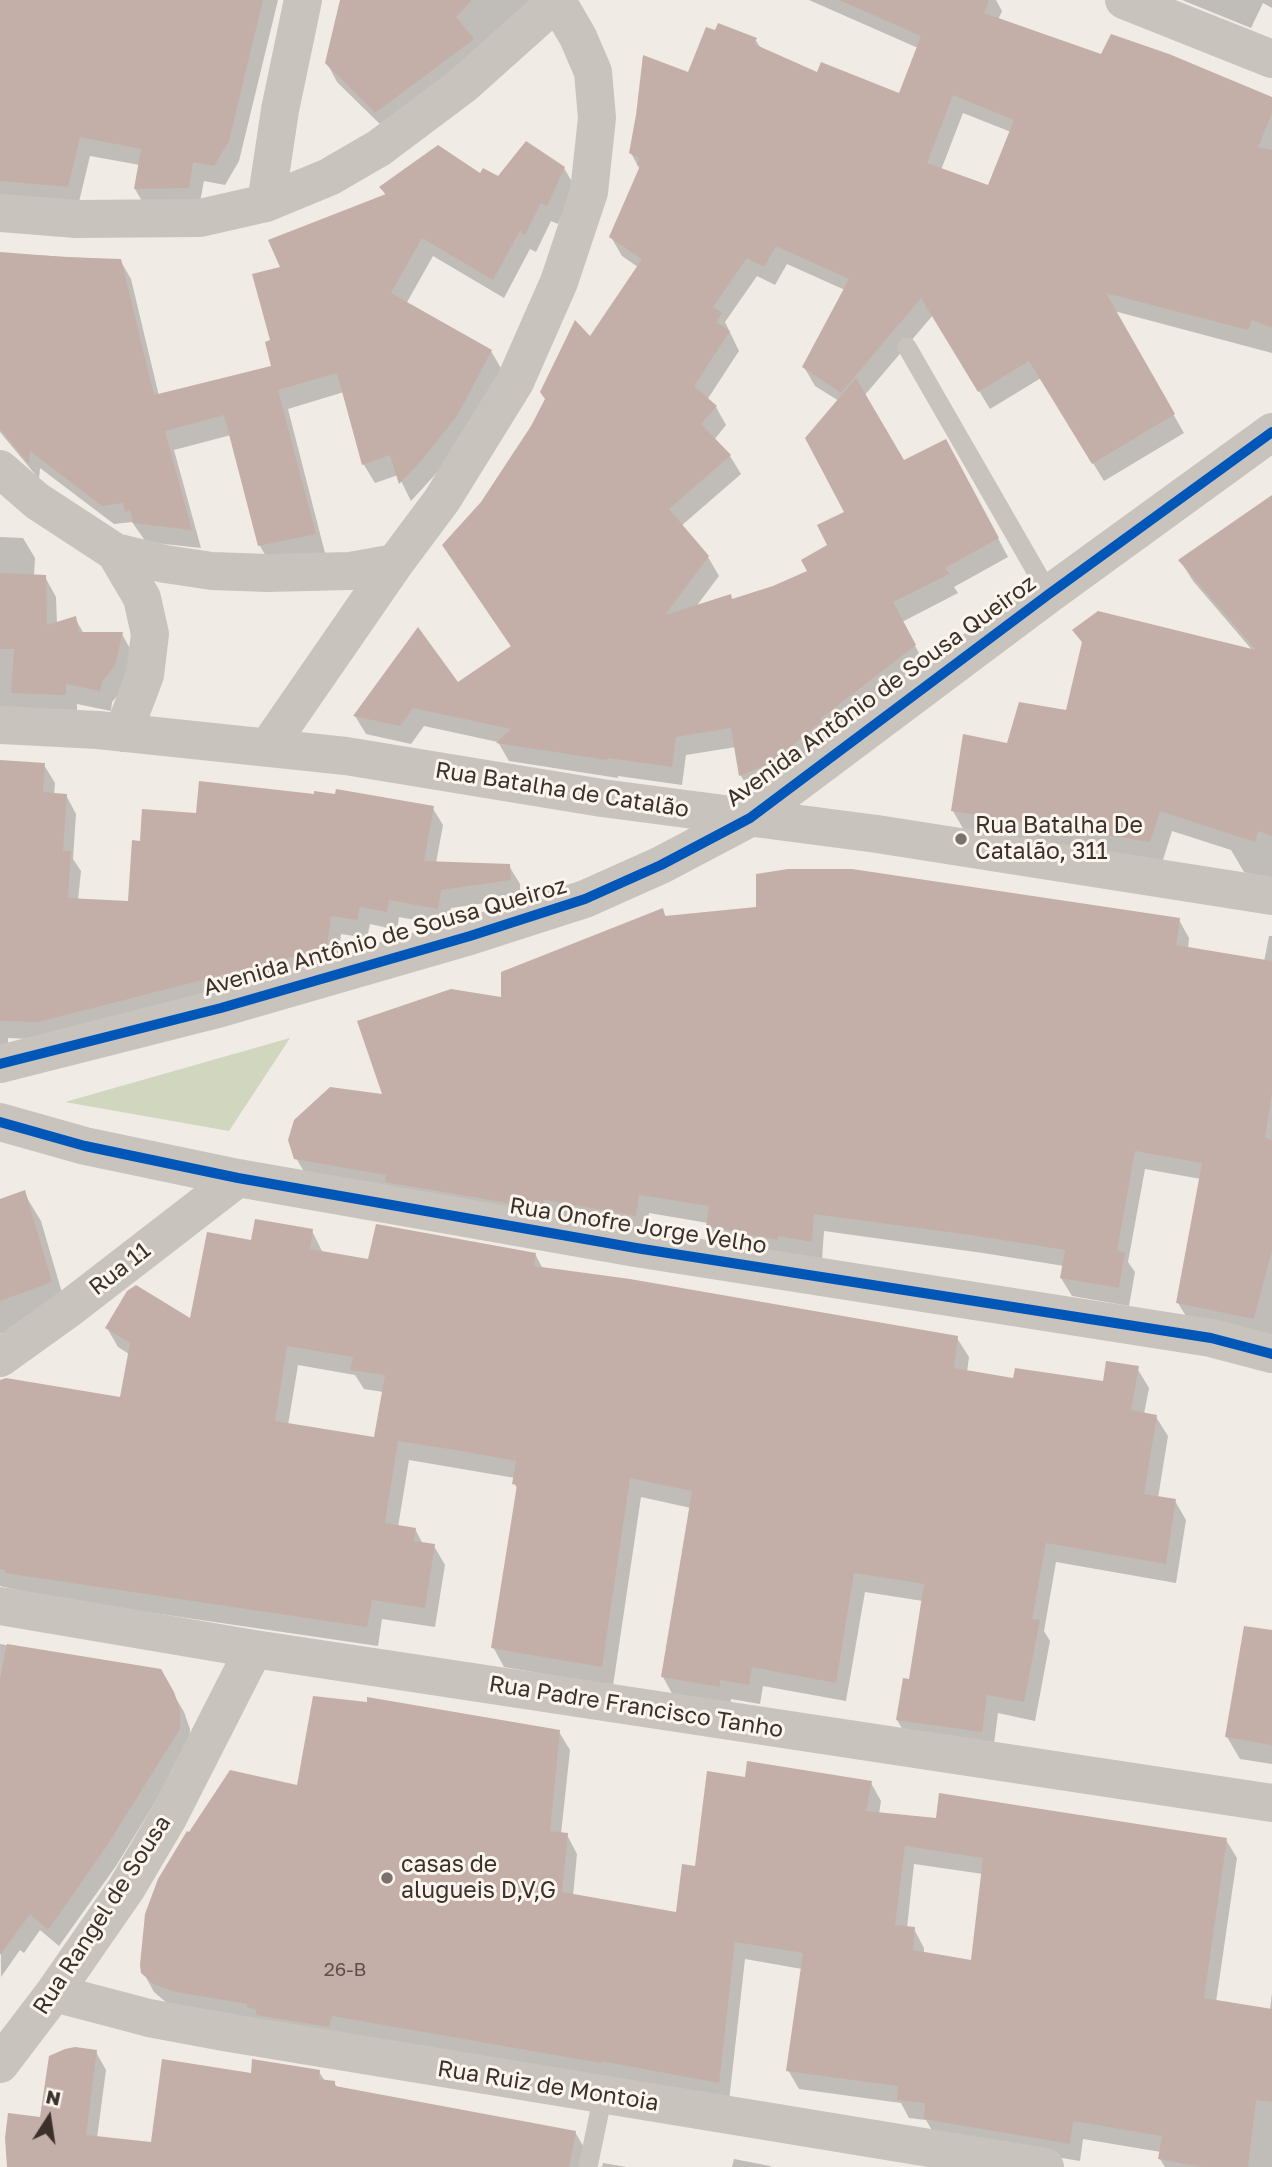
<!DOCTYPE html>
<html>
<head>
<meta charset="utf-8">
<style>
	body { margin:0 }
	#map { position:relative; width:1272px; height:2167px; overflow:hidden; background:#f0ebe5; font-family:"Golos Text",sans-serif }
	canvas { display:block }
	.north { position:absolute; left:14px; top:2083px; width:70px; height:70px; -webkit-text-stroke:5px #fbf5ee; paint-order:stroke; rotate:12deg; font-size:19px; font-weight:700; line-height:28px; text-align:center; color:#3b302b }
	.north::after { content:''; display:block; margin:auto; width:24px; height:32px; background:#3b302b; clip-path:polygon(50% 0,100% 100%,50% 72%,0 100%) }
</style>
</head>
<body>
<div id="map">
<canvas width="1272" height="2167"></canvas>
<div class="north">N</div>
</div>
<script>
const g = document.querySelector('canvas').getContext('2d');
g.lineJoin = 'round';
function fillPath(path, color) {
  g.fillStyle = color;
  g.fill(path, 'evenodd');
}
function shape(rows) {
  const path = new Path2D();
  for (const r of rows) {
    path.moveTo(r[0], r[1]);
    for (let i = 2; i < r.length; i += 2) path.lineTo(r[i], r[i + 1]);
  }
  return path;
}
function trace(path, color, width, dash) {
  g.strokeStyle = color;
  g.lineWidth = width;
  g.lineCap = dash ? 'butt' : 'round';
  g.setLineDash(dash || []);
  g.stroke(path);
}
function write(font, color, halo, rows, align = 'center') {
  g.font = font + ' "Golos Text",sans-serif';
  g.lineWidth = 6;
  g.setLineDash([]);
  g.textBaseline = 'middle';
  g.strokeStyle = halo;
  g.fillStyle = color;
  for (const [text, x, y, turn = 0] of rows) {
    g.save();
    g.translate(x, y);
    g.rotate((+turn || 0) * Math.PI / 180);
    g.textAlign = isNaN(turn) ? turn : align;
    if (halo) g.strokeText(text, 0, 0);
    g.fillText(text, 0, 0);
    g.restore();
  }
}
fillPath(shape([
	[290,1038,229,1131,65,1102]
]), '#d1d6bf');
fillPath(shape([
	[0,0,278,0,239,161,225,185,204,181,199,207,146,208,135,189,140,165,90,156,78,206,0,199],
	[342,0,530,0,386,130,337,82,327,63],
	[809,0,996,0,1002,11,998,20,1102,56,1272,99,1272,353,1114,311,1184,433,1104,481,1041,378,990,409,933,315,864,396,903,463,956,459,1008,557,954,587,958,593,902,622,925,664,752,794,741,776,736,747,686,755,682,785,618,776,618,778,509,761,498,742,424,726,411,744,366,734,355,716,457,684,512,648,455,564,483,503,638,267,622,256,611,237,640,170,631,153,689,75,755,39,762,50,818,74,900,95,918,48],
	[963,113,1011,132,989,188,941,170],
	[787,264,845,290,804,367,815,386,839,401,846,512,830,546,810,572,773,588,733,601,695,608,719,576,708,557,681,526,741,474,730,456,714,440,726,425,716,407,707,400,739,351,725,322,757,276,775,285],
	[1182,0,1272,0,1272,8,1263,3,1251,28],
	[564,168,575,187,558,224,551,221,536,252,530,249,504,298,433,256,406,304,491,351,502,370,453,455,411,501,398,475,375,483,364,465,344,392,288,409,325,553,271,565,260,546,231,435,174,450,201,548,146,542,132,522,114,524,40,468,39,479,0,432,0,253,120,260,131,279,159,396,274,368,272,342,282,268,386,196,381,187,480,175,498,179],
	[1272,509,1272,880,1244,872,1231,850,1172,831,1162,863,965,832,953,811,1008,745,1067,712,1083,644,1075,630,1253,651,1193,581,1180,560],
	[0,537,23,538,35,558,34,576,45,577,56,597,57,624,75,618,84,634,122,634,133,654,126,686,112,702,111,711,77,704,77,715,0,711],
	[0,763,44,765,55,783,54,795,66,795,76,814,73,859,81,871,78,900,129,903,142,843,198,815,432,807,443,825,436,863,509,866,520,884,520,898,451,908,448,926,399,917,397,930,370,924,367,938,341,934,337,966,49,1040,8,1038,8,1048,0,1050],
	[662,910,667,918,1179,920,1189,938,1188,949,1264,962,1269,936,1272,936,1272,1338,1189,1321,1178,1303,1201,1179,1145,1169,1128,1262,1135,1272,1129,1306,1072,1296,1061,1278,1064,1266,983,1253,824,1231,822,1260,718,1245,707,1226,708,1223,649,1213,646,1233,307,1177,296,1158,384,1097,502,999],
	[24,1193,41,1221,67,1310,0,1334,0,1201],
	[312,1231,323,1253,370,1261,535,1254,543,1269,957,1338,969,1357,967,1372,1015,1380,1104,1383,1137,1368,1149,1388,1144,1414,1156,1417,1168,1436,1158,1498,1175,1501,1186,1520,1176,1583,1056,1562,1044,1631,1050,1641,1035,1721,998,1713,993,1751,909,1740,897,1720,910,1680,923,1601,865,1592,846,1701,763,1686,760,1704,731,1699,730,1706,674,1697,663,1677,691,1508,641,1497,613,1686,504,1667,493,1647,518,1490,514,1483,515,1478,409,1460,398,1527,415,1529,423,1544,434,1546,445,1565,435,1627,382,1619,378,1646,51,1598,0,1586,0,1380,122,1399,129,1354,118,1347,107,1328,191,1321,252,1242],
	[298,1365,355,1375,364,1389,383,1392,375,1439,288,1425],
	[1272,1632,1272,1764,1240,1759,1227,1737],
	[0,1644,160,1671,184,1712,190,1729,189,1747,116,1866,59,1946,40,1930,24,1953,20,1950,1,1977],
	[559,1732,570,1750,561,1834,567,1835,577,1854,573,1896,678,1914,696,1868,747,1779,871,1783,881,1801,879,1814,1226,1840,1237,1858,1216,2002,1270,2010,1272,1993,1272,2167,1165,2167,1160,2159,1161,2152,1083,2139,1080,2161,936,2137,926,2120,909,2118,901,2103,799,2089,788,2070,802,1969,745,1959,729,2101,167,2003,154,1992,143,1972,298,1787],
	[914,1864,983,1874,973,1962,924,1954,924,1948,914,1929,907,1928],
	[96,2052,106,2070,97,2138,152,2144,253,2075,319,2072,325,2081,334,2083,338,2088,575,2132,586,2151,583,2167,9,2167,42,2119],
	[734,2159,770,2166,771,2167,732,2167],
	[603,2163,627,2167,602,2167]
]), '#0003');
fillPath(shape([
	[0,0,263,0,229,141,214,166,193,162,189,188,134,189,141,149,80,137,68,187,0,181],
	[340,0,472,0,456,17,474,39,375,113,325,63],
	[839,0,989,0,984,13,1101,54,1111,34,1169,54,1272,97,1272,113,1258,147,1272,150,1272,328,1252,320,1248,330,1106,293,1175,414,1092,464,1029,361,978,392,921,298,841,393,802,367,849,279,776,246,764,267,747,258,713,307,722,313,716,322,730,331,694,386,717,406,701,424,731,455,669,509,709,556,665,615,731,594,732,599,773,586,807,571,801,560,827,545,817,525,844,512,805,438,856,378,904,460,946,439,999,538,945,568,949,574,893,602,916,645,820,719,822,721,771,763,739,776,731,728,676,737,672,767,608,758,607,760,496,743,511,729,413,708,400,726,353,716,418,627,458,682,511,646,442,545,481,502,531,426,545,399,540,392,575,320,590,336,642,259,609,237,640,166,637,165,639,158,629,153,636,115,643,55,688,72,706,27,715,30,718,23,757,38,754,44,817,72,821,62,899,93,921,36],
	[953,95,1014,120,988,185,927,163],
	[526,141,565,167,547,206,541,203,525,235,520,231,493,280,422,238,391,293,492,350,457,416,421,461,399,484,390,455,362,465,337,373,278,390,316,534,258,546,224,415,165,431,192,530,133,523,130,510,125,512,123,503,102,506,30,451,29,464,0,429,0,252,64,257,121,259,154,395,271,366,265,342,270,340,252,274,280,267,268,240,386,194,379,187,438,145,480,173,483,168,498,176],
	[1272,495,1272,836,1258,831,1255,842,1160,811,1150,842,951,811,963,734,1007,743,1019,702,1066,710,1082,642,1072,630,1098,611,1256,650,1178,560],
	[0,573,46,575,47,625,76,616,79,632,123,632,115,665,102,682,100,691,66,684,66,695,11,693,14,649,0,649],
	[0,760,45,763,43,792,67,794,63,851,71,851,68,898,128,901,132,840,140,841,142,809,196,813,199,781,314,794,314,791,335,794,336,789,434,806,424,861,510,864,511,880,441,890,438,909,389,900,387,912,360,907,357,920,331,916,327,948,312,952,38,1022,0,1021],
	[788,869,852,869,1180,918,1176,945,1272,961,1272,1093,1265,1138,1272,1140,1272,1250,1254,1319,1176,1303,1202,1163,1135,1151,1117,1251,1125,1252,1119,1288,1060,1278,1065,1250,971,1235,814,1214,812,1242,778,1236,778,1240,706,1226,709,1206,639,1195,636,1216,544,1200,543,1209,385,1182,386,1175,294,1159,288,1140,294,1120,330,1087,382,1094,357,1021,451,989,501,997,501,972,663,908,665,916,756,907,756,874],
	[25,1190,52,1282,0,1301,0,1199],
	[255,1219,313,1229,310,1249,368,1259,376,1224,536,1253,534,1266,630,1279,958,1336,954,1368,1013,1378,1015,1368,1103,1381,1106,1361,1139,1366,1131,1410,1157,1415,1144,1494,1176,1499,1166,1564,1046,1543,1032,1619,1040,1620,1024,1702,987,1695,982,1732,896,1720,903,1678,909,1679,924,1584,854,1573,836,1683,752,1667,749,1685,720,1680,720,1687,661,1677,692,1491,630,1478,602,1667,491,1648,517,1485,512,1484,516,1461,456,1450,398,1441,385,1523,416,1528,414,1541,435,1544,425,1608,372,1600,367,1627,5,1573,5,1570,0,1569,0,1380,6,1378,120,1397,130,1343,105,1328,127,1291,136,1285,190,1318,207,1232,251,1240],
	[287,1346,353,1357,350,1370,385,1375,374,1437,275,1421],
	[1244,1626,1272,1630,1272,1745,1225,1737],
	[7,1644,161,1669,174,1692,180,1710,180,1729,106,1847,48,1930,30,1914,0,1955,0,1678],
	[313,1696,367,1702,367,1697,560,1730,550,1831,568,1833,562,1892,676,1912,682,1864,695,1866,707,1771,745,1777,747,1761,872,1781,866,1811,936,1818,939,1793,1227,1838,1204,1998,1272,2009,1272,2102,1256,2100,1248,2167,1202,2167,1158,2159,1162,2136,1073,2121,1070,2144,924,2119,925,2103,897,2100,898,2086,786,2071,803,1953,735,1942,719,2083,601,2061,601,2063,332,2016,329,2027,256,2015,256,2009,247,2007,247,2004,176,1992,155,1985,141,1973,140,1965,145,1914,158,1879,187,1831,189,1832,230,1770,297,1785],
	[905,1846,983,1858,971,1960,913,1950,915,1927,895,1925],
	[75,2047,97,2050,86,2135,151,2142,162,2059,251,2073,252,2059,320,2070,319,2079,335,2081,335,2086,576,2131,569,2167,7,2167,5,2138,8,2113,40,2117,49,2056,65,2049]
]), '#c3afa7');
trace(shape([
	[907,347,1049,594],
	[588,2167,603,2095]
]), '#c9c3be', 19);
trace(shape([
	[1124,0,1272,59],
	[266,203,280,110,303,0],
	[0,213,76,219,200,218,266,203,329,177,379,148,463,85,558,0],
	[0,469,37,501,115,552,165,564,212,571,268,573,350,571,395,563,442,500,515,382,559,282,589,192,597,118,593,72,578,37,557,1],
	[115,552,142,598,150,634,145,675,123,733],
	[0,725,98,730,346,756,602,798,877,834,1272,896],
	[268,747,395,563],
	[0,1064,221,1008,470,936,585,899,661,865,750,818,1049,594,1272,432],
	[0,1122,85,1146,238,1178,636,1248,1211,1338,1272,1354],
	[0,1358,71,1307,238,1178],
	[0,1606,254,1649,1272,1803],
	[54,1993,149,2018,224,2032,1045,2167],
	[0,2064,54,1993,126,1889,169,1816,254,1649]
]), '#c9c3be', 38);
trace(shape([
	[0,1064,221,1008,470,936,585,899,661,865,750,818,1049,594,1272,432],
	[0,1122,85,1146,238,1178,636,1248,1211,1338,1272,1354]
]), '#0057b8', 10);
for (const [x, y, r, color] of [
	[961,839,7,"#7a716c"],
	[387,1878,7,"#7a716c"]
]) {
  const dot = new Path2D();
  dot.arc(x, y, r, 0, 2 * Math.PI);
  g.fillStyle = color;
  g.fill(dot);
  trace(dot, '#fbf5ee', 2.5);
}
write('19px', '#5d504a', null, [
	["26-B",345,1970]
]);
write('23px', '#3b302b', '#fbf5ee', [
	["Avenida Antônio de Sousa Queiroz",881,691,-36],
	["Rua Batalha de Catalão",562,790,9],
	["Avenida Antônio de Sousa Queiroz",385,937,-16],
	["Rua Onofre Jorge Velho",638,1226,9],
	["Rua 11",120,1269,-38],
	["Rua Padre Francisco Tanho",636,1707,9],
	["Rua Rangel de Sousa",102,1915,-57],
	["Rua Ruiz de Montoia",548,2086,9]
]);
write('23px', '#3b302b', '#fbf5ee', [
	["Rua Batalha De",975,826],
	["Catalão, 311",975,852],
	["casas de",401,1865],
	["alugueis D,V,G",401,1891]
], 'left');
</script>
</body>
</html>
